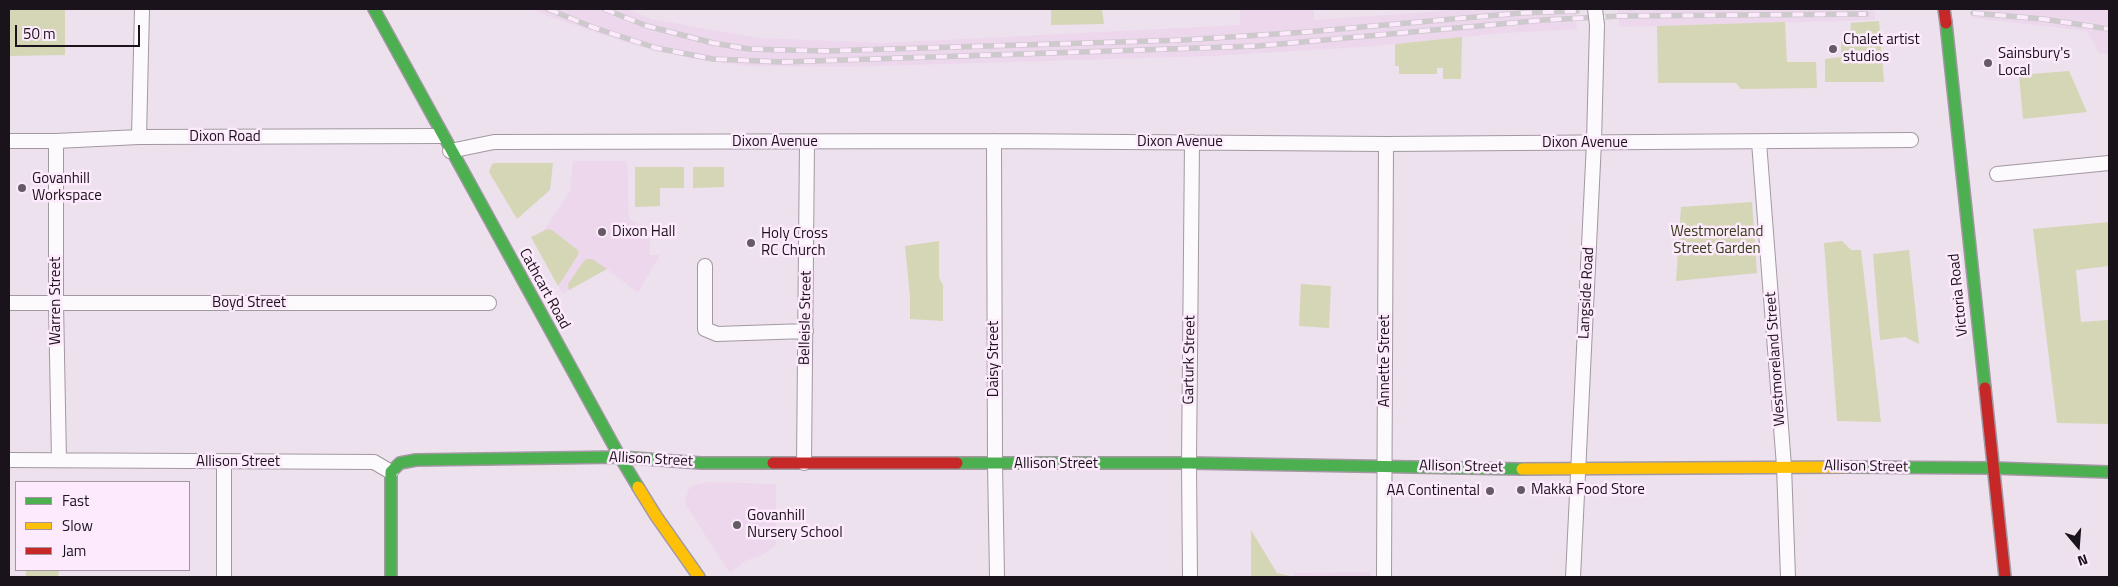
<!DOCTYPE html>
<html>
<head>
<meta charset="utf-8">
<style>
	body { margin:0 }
	#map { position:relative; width:2118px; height:586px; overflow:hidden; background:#ede1ed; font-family:"Titillium Web",sans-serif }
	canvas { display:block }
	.frame { position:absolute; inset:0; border:10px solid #1b131b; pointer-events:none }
	.legend { position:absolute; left:15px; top:481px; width:175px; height:90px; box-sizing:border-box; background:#fdeafc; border:1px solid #a394a2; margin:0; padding:6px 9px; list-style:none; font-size:15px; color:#1b131b }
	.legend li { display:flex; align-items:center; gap:10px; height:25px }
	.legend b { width:25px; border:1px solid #a394a2 }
	.north { position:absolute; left:2053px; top:521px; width:50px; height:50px; -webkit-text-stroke:4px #fdeafc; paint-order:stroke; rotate:162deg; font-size:14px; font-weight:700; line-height:20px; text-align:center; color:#1b131b }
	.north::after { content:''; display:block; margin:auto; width:18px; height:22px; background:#1b131b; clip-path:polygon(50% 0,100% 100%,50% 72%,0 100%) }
	.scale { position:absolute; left:15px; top:25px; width:125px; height:22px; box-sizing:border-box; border:2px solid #1b131b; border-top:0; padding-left:6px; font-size:15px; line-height:18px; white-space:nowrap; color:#1b131b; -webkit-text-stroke:4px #fdeafc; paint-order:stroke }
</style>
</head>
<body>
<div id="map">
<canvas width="2118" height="586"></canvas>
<div class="frame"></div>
<ul class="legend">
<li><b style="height:6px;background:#4caf50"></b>Fast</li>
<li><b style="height:6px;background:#ffc107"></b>Slow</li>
<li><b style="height:6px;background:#c62828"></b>Jam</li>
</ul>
<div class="north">N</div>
<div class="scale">50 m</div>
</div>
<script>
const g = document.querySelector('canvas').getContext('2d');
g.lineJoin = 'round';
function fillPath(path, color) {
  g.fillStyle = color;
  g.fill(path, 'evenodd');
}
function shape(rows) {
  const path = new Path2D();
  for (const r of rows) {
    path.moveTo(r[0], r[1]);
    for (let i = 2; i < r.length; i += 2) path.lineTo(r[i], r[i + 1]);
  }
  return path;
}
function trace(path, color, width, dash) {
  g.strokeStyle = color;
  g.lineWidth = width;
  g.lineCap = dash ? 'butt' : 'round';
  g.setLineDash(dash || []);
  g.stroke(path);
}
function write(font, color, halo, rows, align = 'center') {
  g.font = font + ' "Titillium Web",sans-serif';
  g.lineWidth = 5;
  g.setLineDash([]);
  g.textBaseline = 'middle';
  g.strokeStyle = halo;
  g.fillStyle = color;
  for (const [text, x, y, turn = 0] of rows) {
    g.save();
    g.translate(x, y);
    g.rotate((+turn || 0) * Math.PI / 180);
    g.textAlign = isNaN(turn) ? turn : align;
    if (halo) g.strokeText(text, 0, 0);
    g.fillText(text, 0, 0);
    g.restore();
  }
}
fillPath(shape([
	[533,9,627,9,651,19,758,38,883,43,1240,25,1240,9,1314,9,1314,20,1472,9,1576,9,1577,29,1504,33,1362,47,1212,56,845,67,747,66,695,59,628,43,545,15],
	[1617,9,1874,9,1875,20,1620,27],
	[1972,9,2109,9,2109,54,2099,53,2087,31,1973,18],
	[573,161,627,161,629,218,650,233,650,255,660,255,638,293,607,269,563,294,531,237,544,230,570,191],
	[708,482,776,484,776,545,761,556,747,560,730,573,685,504,688,490,694,485],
	[1371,572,1371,577,1294,577,1294,573]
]), '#edd7ec');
fillPath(shape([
	[10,9,65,9,65,55,10,56],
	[1051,9,1102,9,1104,24,1051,25],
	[1879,21,1884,82,1825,82,1825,59,1841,57,1841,41,1850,41,1851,23],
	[1785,22,1787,62,1816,62,1817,88,1741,89,1736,83,1658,83,1657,26],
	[1462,37,1461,79,1443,79,1443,68,1437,68,1437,74,1399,74,1399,66,1395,66,1395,44],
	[2069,71,2087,112,2023,119,2019,75],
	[496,163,553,163,550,190,517,219,489,172,492,164],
	[635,167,684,167,684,188,660,188,660,206,635,207],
	[693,167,724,167,724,187,693,188],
	[1752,202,1757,273,1676,281,1681,207],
	[2109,222,2109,266,2076,270,2081,322,2109,320,2109,424,2057,423,2033,229],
	[548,229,552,230,579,251,578,255,558,286,531,237],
	[939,241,939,278,943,285,943,321,910,319,910,297,905,246],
	[1842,241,1851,250,1861,250,1881,422,1837,421,1824,243],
	[1909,250,1919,344,1905,337,1880,340,1873,254],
	[587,259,592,259,607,269,569,290,568,284,584,261],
	[1301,284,1331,286,1329,328,1299,326],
	[1251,530,1277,573,1294,577,1251,576],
	[26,570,59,570,58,577,26,577]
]), '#d4d6b6');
const street = shape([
	[139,137,142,9],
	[9,141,56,141,139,137,442,136],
	[56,141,56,303,59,460],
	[994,141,995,464,997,577],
	[1759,142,1784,466,1788,577],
	[450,151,494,142,994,141,1386,144,1911,140],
	[1997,174,2109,163],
	[705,266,705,329,717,334,806,331],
	[9,303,489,303],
	[9,460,374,462,391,472],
	[224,462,224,577],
	[804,463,807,142],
	[1190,577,1189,463,1192,142],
	[1384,577,1386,144],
	[1573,577,1594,142,1597,25]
]);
const fast = shape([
	[374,9,620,457,638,487],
	[1946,23,1985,388],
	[957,463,1189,463,1522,469],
	[1847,467,1992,468,2109,472],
	[391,577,391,472,400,463,416,460,620,457,701,463,773,463]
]);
const slow = shape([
	[1522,469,1847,467],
	[638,487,656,516,699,577]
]);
const jam = shape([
	[1985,388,2005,577],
	[773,463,957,463]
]);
trace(street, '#a298a2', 16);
trace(fast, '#a298a2', 14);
trace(slow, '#a298a2', 14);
trace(jam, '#a298a2', 14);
trace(street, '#fcfafc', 14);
trace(fast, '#4caf50', 11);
trace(slow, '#ffc107', 11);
trace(jam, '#c62828', 11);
const rail = shape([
	[548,9,592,27,656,48,713,59,783,62,1258,46,1544,20,1620,16,1866,14],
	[604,9,647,26,713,43,749,49,826,51,1184,40,1306,32,1521,13,1577,11],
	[1973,13,2043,19,2109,29]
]);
trace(rail, '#cdc9cd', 5.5);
trace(rail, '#fdeafc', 4, [11]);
const streetBridge = shape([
	[1595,9,1597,25]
]);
const jamBridge = shape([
	[1944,9,1946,23]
]);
trace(streetBridge, '#a298a2', 16, []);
trace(jamBridge, '#a298a2', 14, []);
trace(streetBridge, '#fcfafc', 14);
trace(jamBridge, '#c62828', 11);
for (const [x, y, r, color] of [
	[1833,49,5,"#645b64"],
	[1988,63,5,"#645b64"],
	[22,188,5,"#645b64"],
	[602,232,5,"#645b64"],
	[751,243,5,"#645b64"],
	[1521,490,5,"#645b64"],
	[1490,491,5,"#645b64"],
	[737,525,5,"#645b64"]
]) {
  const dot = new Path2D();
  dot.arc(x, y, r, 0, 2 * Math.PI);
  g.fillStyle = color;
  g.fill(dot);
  trace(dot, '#fdeafc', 2);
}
write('15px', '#1b131b', '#fdeafc', [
	["Chalet artist",1843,40],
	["studios",1843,57],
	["Sainsbury's",1998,54],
	["Local",1998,71],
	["Govanhill",32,179],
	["Workspace",32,196],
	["Dixon Hall",612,232],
	["Holy Cross",761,234],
	["RC Church",761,251],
	["Makka Food Store",1531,490],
	["AA Continental",1480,491,"right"],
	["Govanhill",747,516],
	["Nursery School",747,533]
], 'left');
write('15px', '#1b131b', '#fdeafc', [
	["Dixon Road",225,137],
	["Dixon Avenue",775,142],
	["Dixon Avenue",1180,142],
	["Dixon Avenue",1585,143],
	["Cathcart Road",544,289,61],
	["Langside Road",1587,293,-87],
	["Victoria Road",1959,295,-96],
	["Warren Street",56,301,-90],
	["Boyd Street",249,303],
	["Belleisle Street",806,318,-89],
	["Daisy Street",994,359,-90],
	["Westmoreland Street",1776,359,-94],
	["Garturk Street",1190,360,-89],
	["Annette Street",1385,361,-90],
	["Allison Street",651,460,3],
	["Allison Street",238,462],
	["Allison Street",1056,464],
	["Allison Street",1461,467,1],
	["Allison Street",1866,467,1]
]);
write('15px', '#353c16', '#fdeafc', [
	["Westmoreland",1717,232],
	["Street Garden",1717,249]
]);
</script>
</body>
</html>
